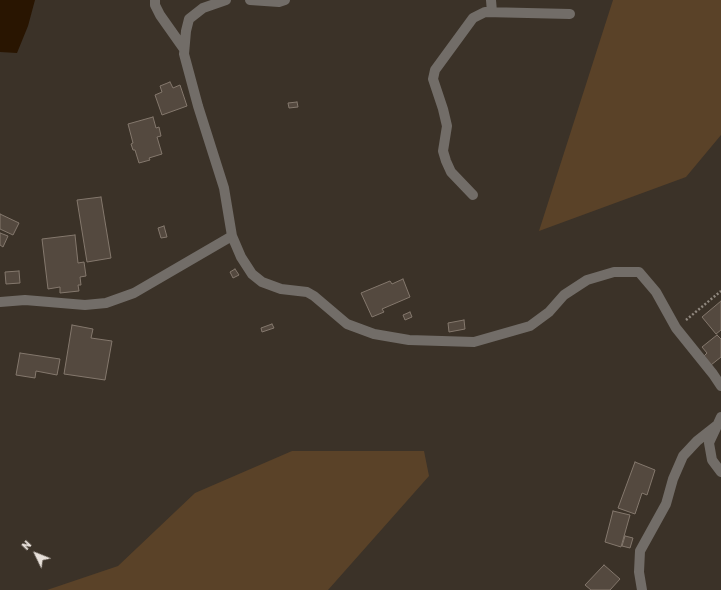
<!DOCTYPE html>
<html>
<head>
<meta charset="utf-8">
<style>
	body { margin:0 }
	#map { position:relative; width:721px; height:590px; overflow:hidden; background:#3b3228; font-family:Rubik,sans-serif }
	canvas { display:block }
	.north { position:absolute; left:16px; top:534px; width:40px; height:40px; -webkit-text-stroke:3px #3b3228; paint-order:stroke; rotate:313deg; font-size:11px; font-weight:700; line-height:16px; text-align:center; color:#e7e0da }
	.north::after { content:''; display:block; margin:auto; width:14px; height:18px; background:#e7e0da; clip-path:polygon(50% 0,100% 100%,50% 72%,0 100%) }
</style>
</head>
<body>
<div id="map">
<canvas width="721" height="590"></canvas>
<div class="north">N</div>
</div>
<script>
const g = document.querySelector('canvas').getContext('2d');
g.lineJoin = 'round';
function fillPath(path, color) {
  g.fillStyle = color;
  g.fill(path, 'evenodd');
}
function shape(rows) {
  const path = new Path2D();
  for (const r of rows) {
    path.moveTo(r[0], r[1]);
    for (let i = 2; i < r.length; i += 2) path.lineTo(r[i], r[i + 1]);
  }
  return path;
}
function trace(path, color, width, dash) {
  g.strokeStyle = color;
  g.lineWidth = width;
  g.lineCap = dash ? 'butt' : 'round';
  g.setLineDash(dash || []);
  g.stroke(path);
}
fillPath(shape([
	[613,0,721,0,721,135,686,177,539,231],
	[292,451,424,451,429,476,328,590,47,590,118,566,195,493]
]), '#5a4228');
fillPath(shape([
	[0,0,35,0,28,26,17,53,0,52]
]), '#291501');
const building = shape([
	[170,82,173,88,180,85,187,106,162,115,155,95,162,92,160,86,170,82],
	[297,102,298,107,289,108,288,103,297,102],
	[153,117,156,128,159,127,161,136,157,137,162,154,149,158,150,160,139,163,135,150,133,150,131,144,133,143,128,124,153,117],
	[101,197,111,258,87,262,77,200,101,197],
	[0,214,19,223,13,235,0,229,0,214],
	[164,226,167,237,161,238,158,228,164,226],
	[0,233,8,236,3,247,0,245,0,233],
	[75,235,78,263,84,262,86,276,80,277,81,285,78,285,79,291,60,293,60,287,48,289,42,239,75,235],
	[235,269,239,275,233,278,230,272,235,269],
	[19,271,20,283,6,284,5,272,19,271],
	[403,279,410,297,382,309,384,312,372,317,361,293,390,281,392,284,403,279],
	[721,301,721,330,716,334,702,317,721,301],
	[410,312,412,317,405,320,403,315,410,312],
	[464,320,465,329,449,332,448,323,464,320],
	[272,324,274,328,262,332,261,328,272,324],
	[72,325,93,329,91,338,112,341,105,380,64,374,72,325],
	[717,335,721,339,721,357,711,365,704,356,707,353,702,347,717,335],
	[20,353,60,359,57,375,36,371,35,378,16,375,20,353],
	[635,462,655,470,647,495,642,493,635,514,618,508,635,462],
	[613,511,630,515,621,547,605,542,613,511],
	[625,536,633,538,630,548,622,546,625,536],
	[604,565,620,579,610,590,591,590,585,585,604,565]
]);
fillPath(building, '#54493f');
trace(building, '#84786d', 1);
trace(shape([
	[686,320,721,291]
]), '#8f877e', 2.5, [2, 2]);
trace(shape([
	[155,0,155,5,160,15,184,49],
	[226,0,203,8,189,19,186,31,184,54,198,106,224,188,232,236,241,257,252,274,262,282,281,289,307,292,314,296,347,324,374,334,409,340,474,342,530,326,549,312,564,295,587,280,614,272,639,272,656,292,676,328,713,374,721,386],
	[250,0,279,2,285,0],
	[491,0,492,12],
	[473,195,451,172,446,161,443,151,447,126,443,109,433,79,435,70,473,18,485,12,570,14],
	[0,302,25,300,85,305,106,303,134,293,232,236],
	[721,417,709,443,712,460,721,472],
	[642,590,639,572,640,551,666,504,673,479,683,456,697,441,716,426]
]), '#726d68', 10);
</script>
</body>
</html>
